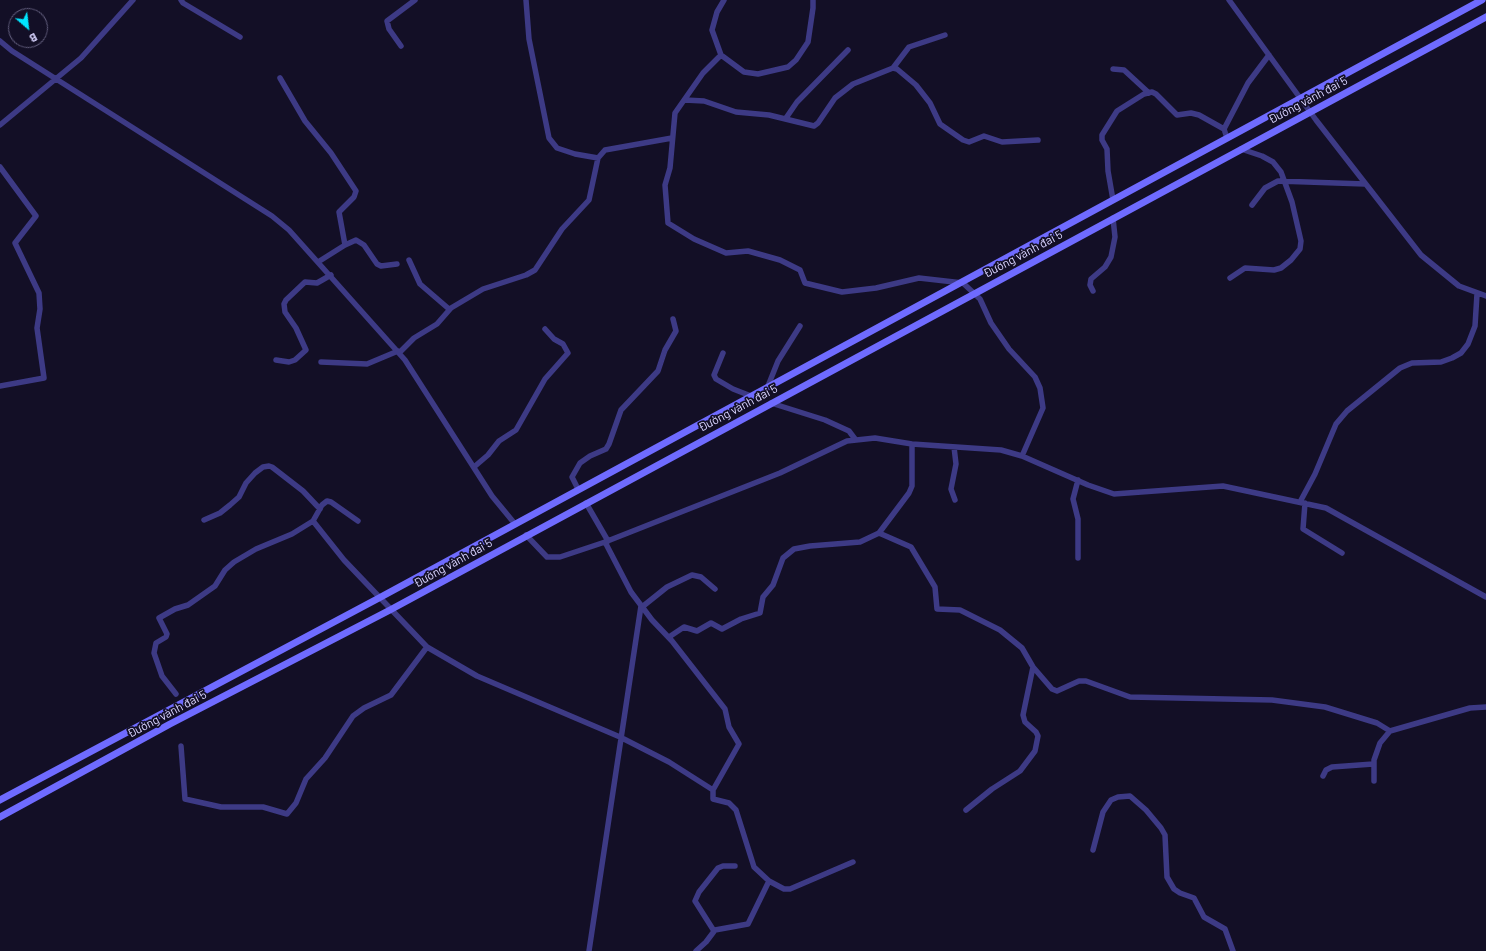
<!DOCTYPE html>
<html>
<head>
<meta charset="utf-8">
<style>
	body { margin:0 }
	#map { position:relative; width:1486px; height:951px; overflow:hidden; background:#130f26; font-family:Barlow,sans-serif }
	canvas { display:block }
	.north { position:absolute; left:8px; top:8px; width:40px; height:40px; box-sizing:border-box; background:#130f26; border:1px solid #625e7d; border-radius:50%; rotate:152deg; font-size:11px; font-weight:700; line-height:16px; text-align:center; color:#d9d4ff }
	.north::after { content:''; display:block; margin:auto; width:14px; height:18px; background:#00e5ff; clip-path:polygon(50% 0,100% 100%,50% 72%,0 100%) }
</style>
</head>
<body>
<div id="map">
<canvas width="1486" height="951"></canvas>
<div class="north">B</div>
</div>
<script>
const g = document.querySelector('canvas').getContext('2d');
g.lineJoin = 'round';
function shape(rows) {
  const path = new Path2D();
  for (const r of rows) {
    path.moveTo(r[0], r[1]);
    for (let i = 2; i < r.length; i += 2) path.lineTo(r[i], r[i + 1]);
  }
  return path;
}
function trace(path, color, width, dash) {
  g.strokeStyle = color;
  g.lineWidth = width;
  g.lineCap = dash ? 'butt' : 'round';
  g.setLineDash(dash || []);
  g.stroke(path);
}
function write(font, color, halo, rows, align = 'center') {
  g.font = font + ' Barlow,sans-serif';
  g.lineWidth = 3.5;
  g.setLineDash([]);
  g.textBaseline = 'middle';
  g.strokeStyle = halo;
  g.fillStyle = color;
  for (const [text, x, y, turn = 0] of rows) {
    g.save();
    g.translate(x, y);
    g.rotate((+turn || 0) * Math.PI / 180);
    g.textAlign = isNaN(turn) ? turn : align;
    if (halo) g.strokeText(text, 0, 0);
    g.fillText(text, 0, 0);
    g.restore();
  }
}
trace(shape([
	[181,0,183,3,240,37],
	[526,0,529,39,549,138,557,148,575,154,598,158],
	[724,0,717,12,712,30,721,55,744,72,758,74,788,67,796,60,808,42,813,8,813,0],
	[1229,0,1316,120,1421,255,1459,286,1486,296],
	[0,41,12,51,272,216,289,230,405,360,492,496,515,524],
	[401,46,389,29,387,21,415,0],
	[721,55,703,73,675,113,670,168,665,185,668,223,694,239,726,253,748,251,780,260,800,270,805,283,842,292,876,288,919,278,963,283,980,299,991,323,1009,349,1035,377,1040,388,1043,408,1022,456],
	[893,68,909,47,945,35],
	[1113,69,1124,70,1149,93],
	[280,78,305,121,331,153,356,191,354,197,339,212,345,245],
	[685,100,704,101,736,112,769,115,814,126,818,123,835,98,853,84,893,68,897,69,916,85,930,103,940,124,963,140,969,142,984,136,1002,142,1038,140],
	[786,118,797,102,848,50],
	[0,125,81,58,133,0],
	[1224,129,1248,83,1269,55],
	[0,167,36,216,15,243,39,293,40,309,37,328,44,378,0,386],
	[1113,200,1108,171,1107,149,1102,140,1102,135,1117,111,1144,94,1152,92,1156,94,1177,115,1191,113,1199,115,1224,129,1227,138],
	[1252,205,1265,188,1278,181,1365,184],
	[409,260,420,284,449,309],
	[318,262,345,245,356,240,364,245,377,264,381,266,397,264],
	[1230,278,1245,268,1274,270,1281,268,1291,260,1300,249,1301,241,1292,202,1281,172,1273,162,1262,156,1241,149],
	[1093,291,1090,285,1091,279,1105,267,1111,257,1115,237,1113,218],
	[399,353,414,338,437,324,451,308,483,289,526,275,535,270,562,229,589,200,598,158,605,150,672,138],
	[723,353,714,375,716,379,733,389,751,396],
	[276,360,289,362,295,360,306,350,296,328,285,312,284,304,286,300,305,282,317,283,331,275],
	[321,362,367,364,398,351],
	[768,386,778,361,800,326],
	[771,403,825,420,849,431,855,439],
	[954,447,956,464,951,489,955,500],
	[474,467,488,455,499,441,516,430,545,379,568,353,563,344,554,339,545,329],
	[1078,480,1073,499,1078,519,1078,558],
	[578,489,572,477,580,463,590,456,606,449,609,444,621,410,658,371,665,350,676,331,673,319],
	[1300,502,1315,474,1336,424,1347,411,1400,368,1412,363,1441,362,1452,358,1461,353,1468,344,1475,326,1477,294],
	[586,503,608,541],
	[1305,503,1303,529,1342,553],
	[204,520,220,513,230,505,239,497,246,483,255,473,263,467,269,466,272,467,303,491,320,509],
	[313,521,344,560,427,647,477,676,620,737,669,762,713,790],
	[879,533,911,547,935,587,937,609,960,610,1000,630,1022,648,1033,667,1052,689,1057,691,1079,681,1086,681,1130,697,1272,700,1325,707,1377,723,1390,731],
	[526,535,547,557,560,557,605,542,780,473,847,441,875,438,912,444,1001,450,1022,456,1088,485,1114,494,1223,486,1326,508,1486,597],
	[605,542,631,592,652,620,672,641,725,709,729,727,739,744,713,790,713,799,729,803,736,810,754,867,769,881,784,889,790,889,853,862],
	[642,607,667,587,692,575,701,577,715,589],
	[669,637,684,627,697,631,711,623,722,629,741,619,760,613,763,597,773,585,783,558,794,549,810,546,860,542,879,533,909,493,912,486,912,444],
	[176,694,162,676,154,653,156,643,166,637,167,634,159,618,175,609,188,605,215,586,225,570,234,562,256,549,292,534,313,521,322,505,327,501,331,502,358,521],
	[181,746,185,799,221,807,263,807,287,814,296,803,306,779,325,758,353,716,364,708,391,695,427,647],
	[1323,776,1326,770,1332,767,1373,764],
	[1374,781,1374,760,1380,743,1390,731,1470,708,1486,707],
	[966,810,992,789,1020,771,1035,751,1038,736,1036,732,1025,722,1023,715,1033,667],
	[1093,850,1103,812,1111,800,1118,797,1130,796,1146,810,1161,828,1165,835,1167,877,1174,889,1180,893,1194,898,1204,917,1225,929,1233,951],
	[714,931,695,901,699,892,718,868,723,866,735,866],
	[589,951,641,606],
	[696,951,706,942,715,930,748,924,769,881]
]), '#3d3a85', 5.5);
trace(shape([
	[0,800,379,598,1482,0],
	[0,817,170,724,390,610,1486,17]
]), '#6f6bff', 7);
write('12px', '#d9d4ff', '#130f26', [
	["Đường vành đai 5",1308,100,-28],
	["Đường vành đai 5",1023,254,-28],
	["Đường vành đai 5",738,408,-28],
	["Đường vành đai 5",453,563,-29],
	["Đường vành đai 5",167,714,-28]
]);
</script>
</body>
</html>
